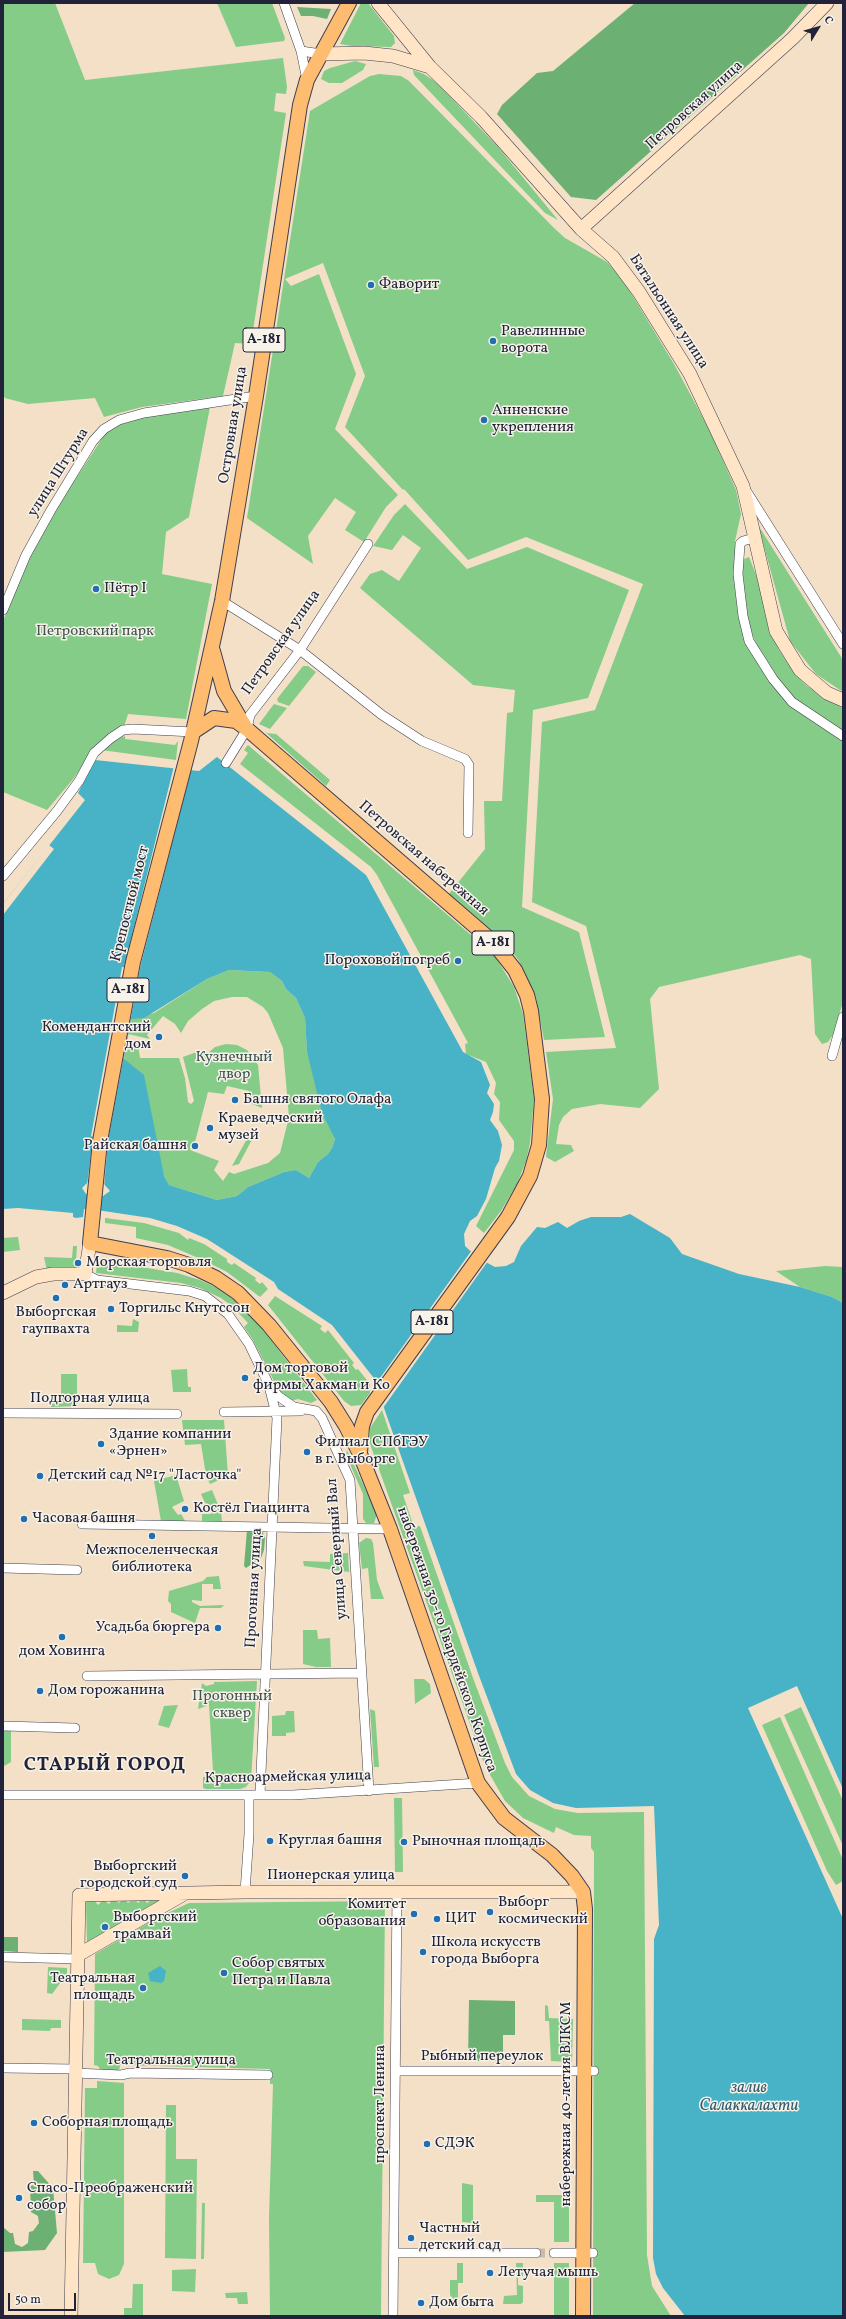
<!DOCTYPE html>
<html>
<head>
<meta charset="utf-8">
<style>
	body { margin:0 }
	#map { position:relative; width:846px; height:2319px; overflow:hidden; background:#f3e0c6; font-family:Vollkorn,serif }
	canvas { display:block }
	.frame { position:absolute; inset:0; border:4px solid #22223b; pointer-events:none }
	.north { position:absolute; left:798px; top:8px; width:40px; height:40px; -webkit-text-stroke:3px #f7f3e8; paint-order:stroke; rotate:53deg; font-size:11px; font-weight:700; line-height:16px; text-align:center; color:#22223b }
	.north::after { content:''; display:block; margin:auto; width:14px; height:18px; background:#22223b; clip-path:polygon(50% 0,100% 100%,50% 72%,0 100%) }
	.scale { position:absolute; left:8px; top:2293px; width:68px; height:18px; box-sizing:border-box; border:2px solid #22223b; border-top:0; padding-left:5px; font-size:12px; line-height:14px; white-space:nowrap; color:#22223b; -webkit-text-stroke:3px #f7f3e8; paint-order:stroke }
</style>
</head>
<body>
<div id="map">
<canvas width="846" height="2319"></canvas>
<div class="frame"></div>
<div class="north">С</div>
<div class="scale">50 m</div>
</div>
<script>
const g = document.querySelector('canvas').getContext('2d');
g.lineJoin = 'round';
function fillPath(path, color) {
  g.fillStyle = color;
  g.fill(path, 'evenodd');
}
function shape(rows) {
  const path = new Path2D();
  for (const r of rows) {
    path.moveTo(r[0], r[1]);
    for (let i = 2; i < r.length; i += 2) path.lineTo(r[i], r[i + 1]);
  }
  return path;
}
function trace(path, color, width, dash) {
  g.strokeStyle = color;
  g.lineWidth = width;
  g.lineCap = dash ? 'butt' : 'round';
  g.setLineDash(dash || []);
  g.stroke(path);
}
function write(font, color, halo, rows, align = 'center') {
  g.font = font + ' Vollkorn,serif';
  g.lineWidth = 3;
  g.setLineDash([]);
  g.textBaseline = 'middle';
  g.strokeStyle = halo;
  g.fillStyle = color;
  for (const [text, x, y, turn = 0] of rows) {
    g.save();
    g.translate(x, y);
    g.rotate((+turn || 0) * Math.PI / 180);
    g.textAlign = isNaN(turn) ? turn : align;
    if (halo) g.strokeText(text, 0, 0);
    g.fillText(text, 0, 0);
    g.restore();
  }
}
fillPath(shape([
	[3,3,55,3,85,80,283,58,287,87,286,94,276,93,274,111,286,113,251,344,235,343,223,396,142,407,104,417,95,398,28,404,5,398,3,395],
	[217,3,272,3,285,38,284,41,236,47],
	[361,3,368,3,394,36,395,43,391,47,352,46,340,44],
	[355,61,366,64,363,70,342,83,329,83,321,79,324,71,330,68],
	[413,70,424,74,437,83,498,147,558,220,545,213,414,75],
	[379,74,401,76,409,81,554,228,565,238,607,262,623,280,674,364,710,431,736,490,741,514,735,541,735,577,739,612,769,679,843,739,843,1002,833,1035,828,1042,822,1044,815,1034,811,959,800,955,659,987,650,999,659,1089,640,1108,600,1104,572,1109,563,1117,559,1125,556,1144,571,1145,574,1151,555,1162,546,1157,553,1099,546,1052,616,1048,586,926,532,902,542,722,595,710,643,584,526,537,468,560,404,489,403,490,345,427,365,376,323,263,285,279,291,286,319,274,356,374,335,429,398,495,386,507,364,542,345,530,356,512,335,498,308,536,313,564,247,518,310,111,370,76],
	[210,407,189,517,166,532,162,574,212,584,186,719,128,714,124,727,95,746,74,778,47,810,3,792,3,621,29,557,54,512,107,431,119,424,145,416],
	[405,504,467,569,527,547,629,590,588,698,533,710,522,907,579,932,605,1037,544,1040,536,998,519,961,505,942,453,897,448,895,485,849,484,801,502,801,507,713,513,712,515,690,473,685,360,588,370,574,382,570,399,581,421,548,403,535,392,550,373,546,394,515],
	[758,525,843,660,843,692,816,674,790,641],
	[749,557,760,585,772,635,779,650,795,674,807,686,843,708,843,732,813,714,787,692,761,655,748,624,742,572,744,559],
	[303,666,308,666,316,672,289,706,278,702,277,699],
	[274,704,287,708,270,729,259,724],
	[264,731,267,733,276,734,330,780,326,786],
	[125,736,125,739,175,745,178,741,176,760,101,750,114,740],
	[248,745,484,946,496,958,514,987,523,1014,534,1099,530,1143,526,1161,517,1184,501,1211,484,1233,476,1226,514,1150,514,1141,499,1120,500,1102,494,1094,496,1083,486,1062,466,1054,465,1044,468,1043,377,875,371,867,240,764,248,753,244,750],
	[229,970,270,972,282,981,286,989,296,998,305,1018,307,1052,335,1139,332,1148,328,1154,318,1162,309,1178,296,1170,284,1172,248,1187,237,1196,217,1200,169,1185,164,1176,124,1060,127,1043,138,1045,140,1058,179,1058,185,1078,188,1102,191,1104,194,1101,183,1057,202,1050,208,1053,215,1047,226,1044,237,1045,247,1050,258,1065,262,1108,247,1102,249,1091,227,1086,224,1094,208,1092,195,1142,191,1144,190,1150,219,1161,214,1170,223,1181,229,1172,234,1174,268,1163,280,1153,289,1117,283,1048,268,1013,263,1007,247,997,232,997,214,1001,202,1009,188,1021,181,1033,175,1024,163,1016,147,1035,150,1039,128,1034,131,1019,154,1013,207,979],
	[253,1128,256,1132,239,1164,232,1166],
	[105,1218,144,1223,179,1233,188,1240,189,1238,204,1244,227,1259,227,1262,232,1265,234,1263,256,1278,255,1280,260,1284,262,1282,268,1289,260,1297,227,1272,203,1260,168,1245,136,1238,136,1227,105,1223],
	[18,1237,20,1250,3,1252,3,1238],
	[73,1246,77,1246,76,1260,79,1261,78,1271,47,1271,44,1257,72,1258],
	[100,1260,177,1273,200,1280,222,1290,234,1300,264,1331,317,1400,311,1403,298,1399,291,1401,280,1393,253,1340,244,1327,248,1323,233,1307,221,1298,200,1288,181,1283,96,1273,97,1262,100,1263],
	[825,1266,843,1267,843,1303,832,1297,800,1287,776,1271],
	[275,1296,322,1326,320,1329,325,1333,328,1330,354,1363,352,1365,356,1370,358,1369,370,1384,370,1393,361,1405,351,1406,344,1401,268,1305],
	[133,1319,139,1322,138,1332,117,1332,117,1325,132,1326],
	[187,1369,188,1387,191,1387,191,1392,173,1392,171,1370],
	[61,1374,77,1374,77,1406,51,1407,52,1401,61,1401],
	[382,1410,410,1493,403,1495,414,1527,420,1526,473,1678,505,1763,512,1777,529,1796,555,1809,578,1813,644,1812,647,2255,652,2286,671,2316,593,2316,594,1852,591,1848,591,1836,574,1835,556,1827,554,1833,523,1818,505,1801,485,1766,370,1444,370,1428],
	[182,1420,224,1420,228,1476,210,1484,206,1475,201,1444,185,1445],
	[347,1450,377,1514,374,1523,366,1523,363,1519,363,1494,346,1455],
	[176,1475,184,1501,172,1507,178,1515,181,1514,185,1521,161,1521,154,1481],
	[212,1490,221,1512,222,1522,202,1522,202,1514,211,1514,213,1510,207,1507,201,1494],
	[366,1538,371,1539,373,1543,377,1580,384,1599,371,1599,368,1568,362,1569,359,1543],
	[348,1553,349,1572,304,1566,303,1561,330,1562,330,1554],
	[219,1576,221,1589,213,1589,213,1584,202,1584,202,1601,192,1600,192,1602,200,1606,224,1605,221,1608,200,1608,195,1623,171,1612,171,1604,168,1601,169,1591,203,1581,207,1577],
	[303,1630,317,1630,318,1639,330,1638,331,1667,316,1667,303,1664],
	[414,1679,424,1679,430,1684,431,1693,415,1704],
	[257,1681,251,1780,246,1787,240,1789,206,1789,203,1788,203,1777,214,1776,213,1771,209,1705,198,1709,202,1683,206,1686,214,1684,214,1682],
	[178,1705,169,1728,158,1725,164,1706],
	[801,1707,843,1801,843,1846,784,1715],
	[370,1709,375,1711,379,1767,374,1767],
	[286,1711,294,1711,295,1732,286,1733,286,1736,272,1736,272,1716,285,1715],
	[780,1717,843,1860,843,1881,836,1885,827,1871,762,1725],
	[3,1730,11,1731,11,1762,4,1766,4,1779],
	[394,1798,402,1798,403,1872,395,1872],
	[124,1898,128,1903,134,1898,138,1903,143,1898,147,1903,154,1898,166,1898,87,1946,86,1899,93,1899,98,1905,103,1900,109,1904,113,1899,119,1903],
	[385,1901,381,2316,270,2316,269,2218,273,2084,270,2084,270,2069,120,2065,119,2072,101,2071,98,2066,94,2065,95,1954,157,1918,189,1903],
	[48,1967,67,1968,67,1974,52,1994,47,1993],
	[545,2005,548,2006,549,2018,573,2019,572,2062,551,2061,549,2021,545,2021],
	[22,2019,61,2020,61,2028,51,2028,50,2031,22,2030],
	[97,2081,124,2083,124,2264,119,2275,109,2279,98,2274,95,2263,83,2263,85,2088,97,2088],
	[166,2105,176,2105,176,2159,197,2159,196,2259,165,2258],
	[462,2183,473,2185,473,2223,462,2222],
	[536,2195,569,2195,569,2242,554,2242,554,2202,536,2202],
	[202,2203,205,2203,204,2259,201,2259],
	[457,2263,463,2263,463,2283,458,2283,458,2302,456,2302,450,2295,450,2280,457,2280],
	[516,2263,523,2263,523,2276,518,2277,518,2285,523,2286,523,2302,521,2304,503,2304,504,2296,517,2295],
	[554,2263,569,2263,569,2316,554,2316],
	[196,2269,195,2292,172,2291,172,2270],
	[133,2284,143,2284,143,2316,124,2316,124,2308,132,2308],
	[247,2292,248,2304,238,2304,237,2298,226,2298,225,2293]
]), '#85cc88');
fillPath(shape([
	[635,3,809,3,784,33,596,200,571,197,497,114,502,105,537,73,553,71],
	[297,7,331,9,327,19,313,16,301,16],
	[247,1530,262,1530,265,1538,264,1550,261,1558,246,1568,244,1566],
	[3,1937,18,1937,18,1952,3,1951],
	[469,2000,515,2001,515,2035,503,2035,503,2061,468,2061],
	[33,2171,38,2171,53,2188,57,2233,45,2250,3,2252,3,2227,10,2233,13,2233,15,2244,22,2247,28,2243,29,2232,33,2231,39,2223,38,2216,31,2212,30,2186,34,2185]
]), '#6cb074');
fillPath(shape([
	[217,757,366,875,463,1052,481,1062,490,1085,487,1093,494,1104,493,1112,490,1120,498,1131,502,1145,499,1161,495,1168,486,1199,477,1216,470,1221,464,1234,465,1246,478,1258,495,1267,506,1266,514,1262,521,1246,537,1227,545,1228,558,1222,567,1228,579,1221,591,1217,621,1217,630,1214,670,1238,682,1254,739,1274,800,1287,832,1297,843,1303,843,1789,797,1686,748,1708,843,1919,843,2316,685,2316,663,2288,656,2274,653,2258,654,1939,659,1925,654,1806,576,1808,553,1803,530,1790,516,1774,478,1673,373,1377,332,1325,278,1289,274,1282,207,1239,177,1226,150,1218,97,1210,84,1209,83,1217,76,1218,73,1217,73,1213,18,1208,3,1209,3,904,85,800,78,793,95,760,199,771],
	[229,970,270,972,282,981,286,989,296,998,305,1018,307,1052,322,1113,335,1139,332,1148,328,1154,318,1162,309,1178,296,1170,284,1172,248,1187,237,1196,217,1200,169,1185,164,1176,144,1075,124,1059,131,1019,144,1018,207,979],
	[88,1182,104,1184,110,1191,103,1196,86,1194,82,1188],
	[160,1966,166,1971,164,1981,161,1983,150,1981,148,1973]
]), '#48b2c6');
fillPath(shape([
	[174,766,191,770,141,964,108,1141,104,1187,87,1185,93,1137,91,1136,122,967,124,967],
	[49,845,54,849,3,915,3,904],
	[472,1250,488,1261,383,1408,375,1385]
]), '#f3e0c6');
trace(shape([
	[536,2253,554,2253]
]), '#c9baaa', 9, [9, 4.5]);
const street = shape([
	[284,3,301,51,307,80],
	[301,51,321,54],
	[747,492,843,644],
	[754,538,743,541,740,544,738,574,743,616,749,641,773,679,792,702,843,736],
	[222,601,300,650,382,715,422,741,465,759,469,765,468,833],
	[3,610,26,555,51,510,93,441,104,429,119,420,144,413,256,396],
	[226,763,247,729,250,715,300,650,368,544],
	[3,876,57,811,79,781,94,753,111,738,123,730,133,729,193,732],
	[832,1056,843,1017],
	[85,1274,97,1280,189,1291,205,1296,228,1314,249,1344,268,1383,278,1396,294,1407,316,1411,322,1418,350,1480,369,1791],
	[224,1412,301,1411],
	[3,1413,177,1414],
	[82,1524,390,1529],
	[3,1568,77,1570],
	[87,1676,361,1673],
	[3,1726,75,1728],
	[3,1795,293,1795,478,1783],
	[260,1795,277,1418,270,1390],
	[245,1892,249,1834,249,1795],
	[3,1957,78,1959],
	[3,2068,75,2069],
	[395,2071,594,2071],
	[75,2073,121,2075,130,2073,268,2075],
	[394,2253,536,2253],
	[554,2253,593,2253],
	[393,2316,397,1892]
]);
const secondary = shape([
	[378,3,430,67,481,117,581,229,613,257,639,292,690,374,743,486,776,631,800,670,827,693,843,700],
	[321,54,364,53,393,56,430,67],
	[581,229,793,38,827,3],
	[3,1293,36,1277,53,1274,85,1274,90,1243],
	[78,1955,184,1894],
	[71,2316,79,1895,245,1892,583,1892]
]);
const primary = shape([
	[349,3,307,80,300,105,256,396,222,601,191,741,133,962,100,1141,90,1243,167,1258,189,1265,216,1278,238,1293,269,1325,331,1402,346,1426,360,1454,390,1529,478,1783,504,1818,552,1855,572,1876,583,1892,585,1909,583,2316],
	[213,651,224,691,244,725],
	[193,732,214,718,236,721,247,729,492,941,515,970,527,995,531,1011,542,1099,539,1145,530,1176,508,1217,367,1412,362,1426,360,1453]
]);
trace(street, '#413e50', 10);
trace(secondary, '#413e50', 14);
trace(primary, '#413e50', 16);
trace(street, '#fff', 9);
trace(secondary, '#ffe4c6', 13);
trace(primary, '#febc70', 14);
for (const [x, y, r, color] of [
	[371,285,4,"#1f6fb2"],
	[493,341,4,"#1f6fb2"],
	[484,420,4,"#1f6fb2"],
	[96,589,4,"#1f6fb2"],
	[458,961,4,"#1f6fb2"],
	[159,1037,4,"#1f6fb2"],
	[235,1100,4,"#1f6fb2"],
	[210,1128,4,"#1f6fb2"],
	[195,1146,4,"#1f6fb2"],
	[78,1263,4,"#1f6fb2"],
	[65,1285,4,"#1f6fb2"],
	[56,1298,4,"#1f6fb2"],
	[111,1309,4,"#1f6fb2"],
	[245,1378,4,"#1f6fb2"],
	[101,1444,4,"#1f6fb2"],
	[307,1452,4,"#1f6fb2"],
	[40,1476,4,"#1f6fb2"],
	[185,1509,4,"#1f6fb2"],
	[24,1519,4,"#1f6fb2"],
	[152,1536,4,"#1f6fb2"],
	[218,1628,4,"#1f6fb2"],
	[62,1637,4,"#1f6fb2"],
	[40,1691,4,"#1f6fb2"],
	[270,1841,4,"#1f6fb2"],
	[404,1842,4,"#1f6fb2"],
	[185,1876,4,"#1f6fb2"],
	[490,1912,4,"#1f6fb2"],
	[414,1914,4,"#1f6fb2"],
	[437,1919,4,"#1f6fb2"],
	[105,1927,4,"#1f6fb2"],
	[423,1952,4,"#1f6fb2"],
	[224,1973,4,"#1f6fb2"],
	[143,1988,4,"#1f6fb2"],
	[34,2123,4,"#1f6fb2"],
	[427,2144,4,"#1f6fb2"],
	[19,2198,4,"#1f6fb2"],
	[411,2238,4,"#1f6fb2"],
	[490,2273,4,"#1f6fb2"],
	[421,2303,4,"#1f6fb2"]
]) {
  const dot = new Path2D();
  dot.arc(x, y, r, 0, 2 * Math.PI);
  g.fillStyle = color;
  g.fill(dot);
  trace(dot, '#f7f3e8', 1.5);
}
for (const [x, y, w] of [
	[264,340,42],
	[493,943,42],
	[128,990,42],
	[432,1322,42]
]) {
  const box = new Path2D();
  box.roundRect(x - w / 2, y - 12, w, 24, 3);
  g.fillStyle = '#f7f3e8';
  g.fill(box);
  trace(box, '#22223b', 1);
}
write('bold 14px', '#22223b', null, [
	["А-181",264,340],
	["А-181",493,943],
	["А-181",128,990],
	["А-181",432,1322]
]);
write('15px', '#22223b', '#f7f3e8', [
	["Петровская улица",695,106,-42],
	["Батальонная улица",668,312,57],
	["Островная улица",234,425,-81],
	["улица Штурма",59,473,-58],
	["Петровская улица",282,643,-55],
	["Петровская набережная",423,859,41],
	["Крепостной мост",131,904,-76],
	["Подгорная улица",90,1399],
	["улица Северный Вал",338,1549,-94],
	["Прогонная улица",255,1588,-87],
	["набережная 30-го Гвардейского Корпуса",446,1640,71],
	["Красноармейская улица",288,1778,-1],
	["Пионерская улица",331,1876],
	["Рыбный переулок",482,2057],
	["Театральная улица",171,2061],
	["проспект Ленина",381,2104,-90],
	["набережная 40-летия ВЛКСМ",567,2104,-90]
]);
write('15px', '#22223b', '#f7f3e8', [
	["Фаворит",379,285],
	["Равелинные",501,332],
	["ворота",501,349],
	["Анненские",492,411],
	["укрепления",492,428],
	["Пётр I",104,589],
	["Пороховой погреб",450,961,"right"],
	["Комендантский",151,1028,"right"],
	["дом",151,1045,"right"],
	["Башня святого Олафа",243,1100],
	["Краеведческий",218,1119],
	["музей",218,1136],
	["Райская башня",187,1146,"right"],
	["Морская торговля",86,1263],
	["Артгауз",73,1285],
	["Торгильс Кнутссон",119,1309],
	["Выборгская",56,1313,"center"],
	["гаупвахта",56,1330,"center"],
	["Дом торговой",253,1369],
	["фирмы Хакман и Ко",253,1386],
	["Здание компании",109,1435],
	["«Эрнен»",109,1452],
	["Филиал СПбГЭУ",315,1443],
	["в г. Выборге",315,1460],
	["Детский сад №17 \"Ласточка\"",48,1476],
	["Костёл Гиацинта",193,1509],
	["Часовая башня",32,1519],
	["Межпоселенческая",152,1551,"center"],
	["библиотека",152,1568,"center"],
	["Усадьба бюргера",210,1628,"right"],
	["дом Ховинга",62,1652,"center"],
	["Дом горожанина",48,1691],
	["Круглая башня",278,1841],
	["Рыночная площадь",412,1842],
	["Выборгский",177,1867,"right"],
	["городской суд",177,1884,"right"],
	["Выборг",498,1903],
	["космический",498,1920],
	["Комитет",406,1905,"right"],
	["образования",406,1922,"right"],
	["Выборгский",113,1918],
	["трамвай",113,1935],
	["ЦИТ",445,1919],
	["Школа искусств",431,1943],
	["города Выборга",431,1960],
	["Собор святых",232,1964],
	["Петра и Павла",232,1981],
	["Театральная",135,1979,"right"],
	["площадь",135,1996,"right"],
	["Соборная площадь",42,2123],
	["СДЭК",435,2144],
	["Спасо-Преображенский",27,2189],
	["собор",27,2206],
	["Частный",419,2229],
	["детский сад",419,2246],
	["Летучая мышь",498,2273],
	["Дом быта",429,2303]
], 'left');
write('15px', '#405552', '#f7f3e8', [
	["Петровский парк",95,632],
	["Кузнечный",234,1058],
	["двор",234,1075],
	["Прогонный",232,1697],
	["сквер",232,1714]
]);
write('italic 16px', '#315c73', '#f7f3e8', [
	["залив",749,2089],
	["Салаккалахти",749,2107]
]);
g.letterSpacing = '1px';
write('bold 19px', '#22223b', '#f7f3e8', [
	["СТАРЫЙ ГОРОД",105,1767]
]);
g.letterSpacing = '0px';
</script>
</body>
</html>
